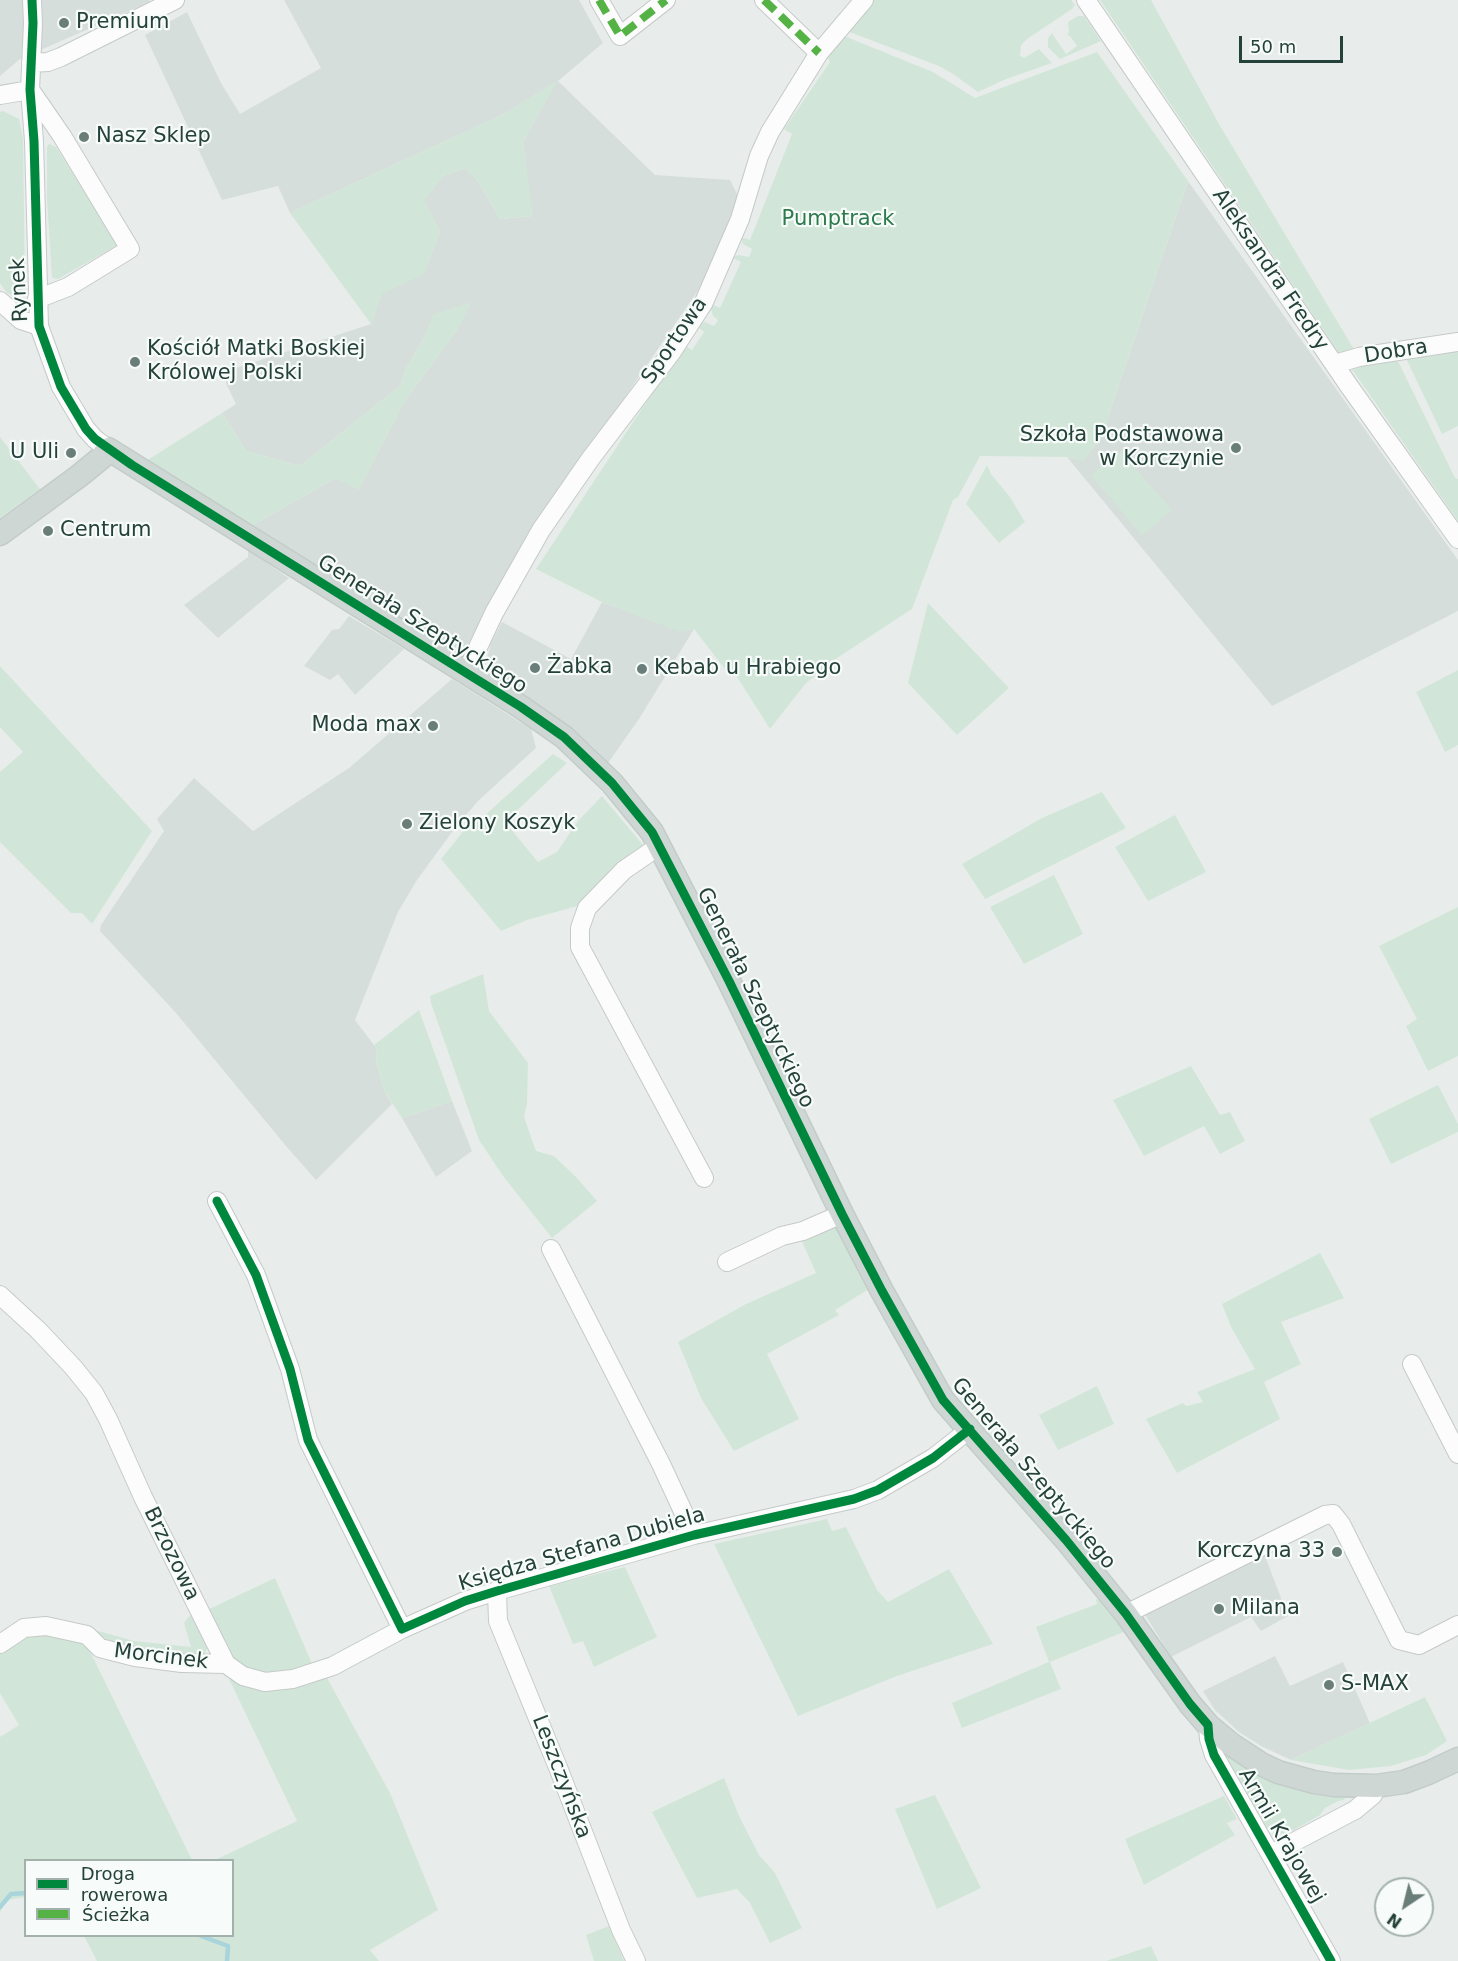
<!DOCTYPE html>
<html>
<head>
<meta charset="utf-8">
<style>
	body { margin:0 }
	#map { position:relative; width:1458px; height:1961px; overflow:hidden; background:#e8edeb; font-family:"DejaVu Sans",sans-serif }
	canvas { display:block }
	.legend { position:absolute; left:24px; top:1859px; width:210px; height:78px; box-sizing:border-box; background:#f7fbf9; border:2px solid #a3b1ad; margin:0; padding:8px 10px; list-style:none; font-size:18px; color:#24423a }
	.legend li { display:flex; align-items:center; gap:12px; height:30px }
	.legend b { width:30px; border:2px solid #a3b1ad }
	.north { position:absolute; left:1374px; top:1877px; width:60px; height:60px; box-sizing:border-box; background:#f7fbf9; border:2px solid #a3b1ad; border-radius:50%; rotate:215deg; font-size:16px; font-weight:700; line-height:24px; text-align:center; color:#24423a }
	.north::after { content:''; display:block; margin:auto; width:21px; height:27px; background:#697e78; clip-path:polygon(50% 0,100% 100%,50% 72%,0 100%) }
	.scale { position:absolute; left:1239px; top:36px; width:104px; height:27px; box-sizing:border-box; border:3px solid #24423a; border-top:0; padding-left:8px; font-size:18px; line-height:21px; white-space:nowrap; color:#24423a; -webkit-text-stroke:4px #f7fbf9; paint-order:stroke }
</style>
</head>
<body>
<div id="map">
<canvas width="1458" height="1961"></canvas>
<ul class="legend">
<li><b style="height:8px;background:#00873e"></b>Droga rowerowa</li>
<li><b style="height:8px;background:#55b346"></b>Ścieżka</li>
</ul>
<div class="north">N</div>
<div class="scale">50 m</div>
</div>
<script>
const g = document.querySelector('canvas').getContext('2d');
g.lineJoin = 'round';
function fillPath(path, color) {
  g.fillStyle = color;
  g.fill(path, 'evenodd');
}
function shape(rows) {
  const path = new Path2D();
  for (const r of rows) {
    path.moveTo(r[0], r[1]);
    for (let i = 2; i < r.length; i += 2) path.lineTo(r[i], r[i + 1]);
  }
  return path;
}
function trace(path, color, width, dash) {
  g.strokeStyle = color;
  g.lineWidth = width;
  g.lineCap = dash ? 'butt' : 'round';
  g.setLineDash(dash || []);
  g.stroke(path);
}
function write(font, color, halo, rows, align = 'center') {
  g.font = font + ' "DejaVu Sans",sans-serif';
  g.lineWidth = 4.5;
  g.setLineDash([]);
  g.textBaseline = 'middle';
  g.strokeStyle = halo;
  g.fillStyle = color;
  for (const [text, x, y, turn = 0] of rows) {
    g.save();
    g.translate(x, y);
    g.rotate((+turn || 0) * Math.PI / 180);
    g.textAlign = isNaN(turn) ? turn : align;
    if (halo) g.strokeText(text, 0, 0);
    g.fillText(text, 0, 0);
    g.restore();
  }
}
fillPath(shape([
	[0,0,149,0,150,2,20,59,0,76],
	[284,0,579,0,603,43,558,81,655,175,730,180,738,196,718,251,697,292,527,540,498,588,466,648,457,654,253,525,335,478,359,489,404,402,459,327,434,315,423,340,406,369,400,386,300,466,246,451,222,413,236,404,221,373,371,324,382,293,424,273,440,231,423,200,444,175,466,168,478,181,500,219,532,216,523,142,556,82,504,114,290,213,278,186,222,200,145,35,187,12,221,83,240,114,321,68],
	[1188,181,1458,560,1458,611,1272,706,1067,457,1083,460,1101,438],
	[248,550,289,578,218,638,184,605,248,557],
	[602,602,680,631,694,629,639,719,608,763,590,744,558,718,491,674,487,659,491,643,502,622,571,659],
	[349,616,404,649,355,695,338,674,330,680,304,666,332,630,339,629],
	[452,679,531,729,536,748,478,801,455,828,417,880,398,912,355,1020,377,1049,376,1063,385,1092,392,1104,316,1180,286,1146,176,1013,100,931,101,925,164,831,157,819,194,778,253,831,349,768],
	[452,1101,472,1151,436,1177,402,1118],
	[1263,1551,1288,1616,1261,1631,1251,1617,1171,1657,1144,1613],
	[1275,1656,1290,1686,1343,1662,1370,1723,1291,1760,1261,1746,1239,1732,1215,1710,1203,1691]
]), '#d6dedb');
fillPath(shape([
	[872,0,1071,0,1075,5,1072,9,1027,39,1021,45,1020,56,1024,58,1039,49,1052,63,1006,79,978,92,953,74,939,66,847,31],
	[1100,0,1151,0,1219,124,1355,351,1348,354,1339,353],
	[1078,16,1084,16,1101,41,1060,59,1048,47,1048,38,1052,33,1066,54,1077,46,1070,36,1067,35,1069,32,1068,22],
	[844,36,933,72,975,98,1097,52,1188,181,1101,438,1083,461,1067,457,980,456,958,497,953,500,912,609,837,658,806,683,770,729,732,669,725,669,694,629,681,632,602,602,536,569,684,345,692,350,704,332,698,327,699,323,705,322,714,326,718,320,713,316,710,306,711,304,720,308,741,262,733,258,734,257,738,255,749,257,752,249,743,244,741,237,750,240,792,134,784,129,830,62,828,58],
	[557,81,523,142,533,216,500,219,478,181,466,168,444,175,424,200,440,231,424,274,383,293,371,324,290,213,504,114],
	[3,111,19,119,23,138,25,287,19,293,13,295,7,293,0,283,0,112],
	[49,144,56,147,116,242,116,246,58,279,52,278,47,199,47,147],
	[472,302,459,327,404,402,359,490,335,478,253,525,146,461,222,413,246,451,300,466,400,386,406,369,423,340,434,314],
	[1458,349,1458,426,1442,434,1405,356],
	[1396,357,1455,478,1458,479,1458,521,1351,368],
	[0,437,40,489,0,518],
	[1120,451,1172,510,1142,535,1091,475],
	[987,465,991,474,1010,497,1025,522,999,543,966,504],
	[928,603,1009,688,957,735,908,683],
	[0,666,152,831,92,924,82,913,71,913,0,842,0,772,23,752,0,727],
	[1458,670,1458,745,1445,752,1416,692],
	[553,754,567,763,505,822,538,862,557,852,578,821,602,796,643,845,620,862,581,905,527,920,501,931,441,859,473,819,484,816],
	[1102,792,1126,828,985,899,962,864,1042,818],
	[1175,815,1206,872,1148,901,1115,847],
	[1054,875,1083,934,1024,964,990,907],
	[1458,907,1458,1056,1428,1071,1406,1026,1417,1019,1379,946],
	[483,974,489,1011,528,1063,527,1103,524,1117,536,1151,554,1156,577,1178,597,1201,552,1238,503,1176,479,1140,431,1003,430,996],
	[419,1010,452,1101,402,1118,385,1092,376,1063,377,1049,374,1045],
	[1191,1066,1220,1115,1230,1112,1245,1141,1220,1154,1204,1126,1144,1156,1113,1100],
	[1438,1085,1458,1124,1458,1132,1391,1164,1369,1119],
	[836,1224,869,1289,835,1310,839,1315,767,1354,799,1419,734,1451,701,1398,678,1342,746,1304,816,1273,801,1239],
	[1320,1253,1344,1298,1281,1322,1301,1364,1264,1382,1280,1419,1177,1473,1146,1419,1183,1403,1186,1406,1203,1402,1197,1392,1255,1369,1231,1327,1222,1304],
	[1097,1386,1114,1424,1058,1450,1039,1415],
	[827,1519,832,1531,846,1527,877,1590,888,1602,949,1569,993,1644,897,1676,798,1716,714,1544],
	[625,1567,657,1637,594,1667,583,1641,573,1644,549,1586],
	[275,1578,313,1666,258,1676,228,1655,207,1610],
	[1096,1599,1107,1603,1126,1631,1050,1662,1061,1689,962,1728,952,1703,1049,1662,1036,1627,1097,1604],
	[191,1614,209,1644,205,1653,196,1659,102,1643,95,1630,134,1641,191,1647,184,1623],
	[33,1633,86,1643,192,1860,26,1860,25,1897,7,1900,0,1912,0,1737,19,1725,0,1693,0,1651],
	[326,1676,390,1793,438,1910,370,1950,379,1961,97,1961,84,1936,232,1936,232,1860,215,1860,297,1821,229,1679,259,1689],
	[1425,1697,1447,1741,1426,1755,1391,1766,1349,1770,1291,1760],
	[1228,1754,1342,1793,1346,1797,1344,1800,1338,1801,1325,1808,1320,1815,1287,1834,1276,1834,1266,1827,1226,1760],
	[724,1778,739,1816,759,1855,775,1873,802,1928,770,1943,750,1903,737,1889,697,1898,652,1812],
	[935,1795,981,1888,937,1909,895,1809],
	[1224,1796,1237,1819,1227,1823,1235,1835,1144,1885,1125,1839],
	[609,1926,624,1961,594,1961,586,1935],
	[1151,1946,1158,1961,1106,1961]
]), '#d1e6d8');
trace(shape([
	[0,1907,11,1894,26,1893],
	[201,1936,228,1946,227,1961]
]), '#a9d4db', 4.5);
const minor = shape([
	[32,0,33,23,30,90,34,141,39,326,61,387,86,429,95,439,108,449],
	[599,0,620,36,666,0],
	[764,0,819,53],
	[1086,0,1349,386,1458,539],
	[31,63,48,62,61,57,175,0],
	[31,91,62,136,130,249,68,287,37,299],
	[0,95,30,90],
	[0,301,21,320,39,326],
	[1335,364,1359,357,1458,342],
	[466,673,494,613,541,530,591,458,671,353,704,302,740,219,759,156,770,132,819,53,864,0],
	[659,846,624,870,587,908,580,928,580,947,704,1178],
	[217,1201,256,1275,290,1369,308,1440,402,1629,465,1601,497,1591,694,1535,854,1499,878,1490,933,1458,970,1429],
	[551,1249,661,1464,694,1535],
	[727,1262,782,1236,803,1231,842,1214],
	[0,1295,38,1330,73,1367,94,1393,108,1419,143,1497,226,1664,243,1676,265,1682,293,1679,333,1666,402,1629],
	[1412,1364,1458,1454],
	[497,1591,498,1621,559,1770,621,1930,636,1961],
	[1126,1614,1325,1515,1333,1514,1341,1524,1399,1640,1419,1645,1458,1625],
	[0,1644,24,1628,46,1626,87,1635,100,1648,135,1657,182,1663,226,1664],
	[1208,1725,1209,1739,1214,1755,1331,1961],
	[1271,1854,1355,1810,1373,1795,1376,1786]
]);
const major = shape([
	[0,534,79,476,101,458,108,449,521,707,564,737,612,783,652,832,729,981,842,1214,882,1291,943,1400,1066,1540,1126,1614,1190,1704,1208,1725,1232,1745,1261,1764,1278,1772,1314,1782,1334,1785,1376,1786,1404,1782,1428,1773,1458,1759]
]);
trace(minor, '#c5cac8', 20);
trace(major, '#c3ccc9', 25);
trace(minor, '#fcfcfc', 18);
trace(major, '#cfd7d5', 22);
trace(shape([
	[599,0,620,36,666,0],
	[764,0,819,53]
]), '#55b346', 8, [15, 8]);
trace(shape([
	[32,0,33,23,30,90,34,141,39,326,61,387,86,429,95,439,132,465,521,707,564,737,612,783,652,832,729,981,842,1214,882,1291,943,1400,1066,1540,1126,1614,1190,1704,1208,1725,1209,1739,1214,1755,1331,1961],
	[217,1201,256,1275,290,1369,308,1440,402,1629,465,1601,497,1591,694,1535,854,1499,878,1490,933,1458,970,1429]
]), '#00873e', 9);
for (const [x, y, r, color] of [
	[64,23,6,"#697e78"],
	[84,137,6,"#697e78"],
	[135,362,6,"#697e78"],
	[1236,448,6,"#697e78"],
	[71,453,6,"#697e78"],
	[48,531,6,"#697e78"],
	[535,668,6,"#697e78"],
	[642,669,6,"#697e78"],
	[433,726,6,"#697e78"],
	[407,824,6,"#697e78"],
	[1337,1552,6,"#697e78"],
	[1219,1609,6,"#697e78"],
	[1329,1685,6,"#697e78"]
]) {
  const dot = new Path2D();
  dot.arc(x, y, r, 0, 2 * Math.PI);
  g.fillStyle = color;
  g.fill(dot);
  trace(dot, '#f7fbf9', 2);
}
write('21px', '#24423a', '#f7fbf9', [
	["Premium",76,23],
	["Nasz Sklep",96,137],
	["Kościół Matki Boskiej",147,350],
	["Królowej Polski",147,374],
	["Szkoła Podstawowa",1224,436,"right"],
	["w Korczynie",1224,460,"right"],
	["U Uli",59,453,"right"],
	["Centrum",60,531],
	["Żabka",547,668],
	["Kebab u Hrabiego",654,669],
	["Moda max",421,726,"right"],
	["Zielony Koszyk",419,824],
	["Korczyna 33",1325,1552,"right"],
	["Milana",1231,1609],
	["S-MAX",1341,1685]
], 'left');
write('21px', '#2d7a4b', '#f7fbf9', [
	["Pumptrack",838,220]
]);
write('21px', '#24423a', '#f7fbf9', [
	["Aleksandra Fredry",1270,270,56],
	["Rynek",20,290,-93],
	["Sportowa",675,341,-56],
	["Dobra",1396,352,-9],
	["Generała Szeptyckiego",422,625,32],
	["Generała Szeptyckiego",755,998,64],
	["Generała Szeptyckiego",1033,1474,50],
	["Księdza Stefana Dubiela",582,1550,-16],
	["Brzozowa",171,1554,64],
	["Morcinek",161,1657,7],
	["Leszczyńska",561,1777,69],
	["Armii Krajowej",1281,1836,60]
]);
</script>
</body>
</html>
